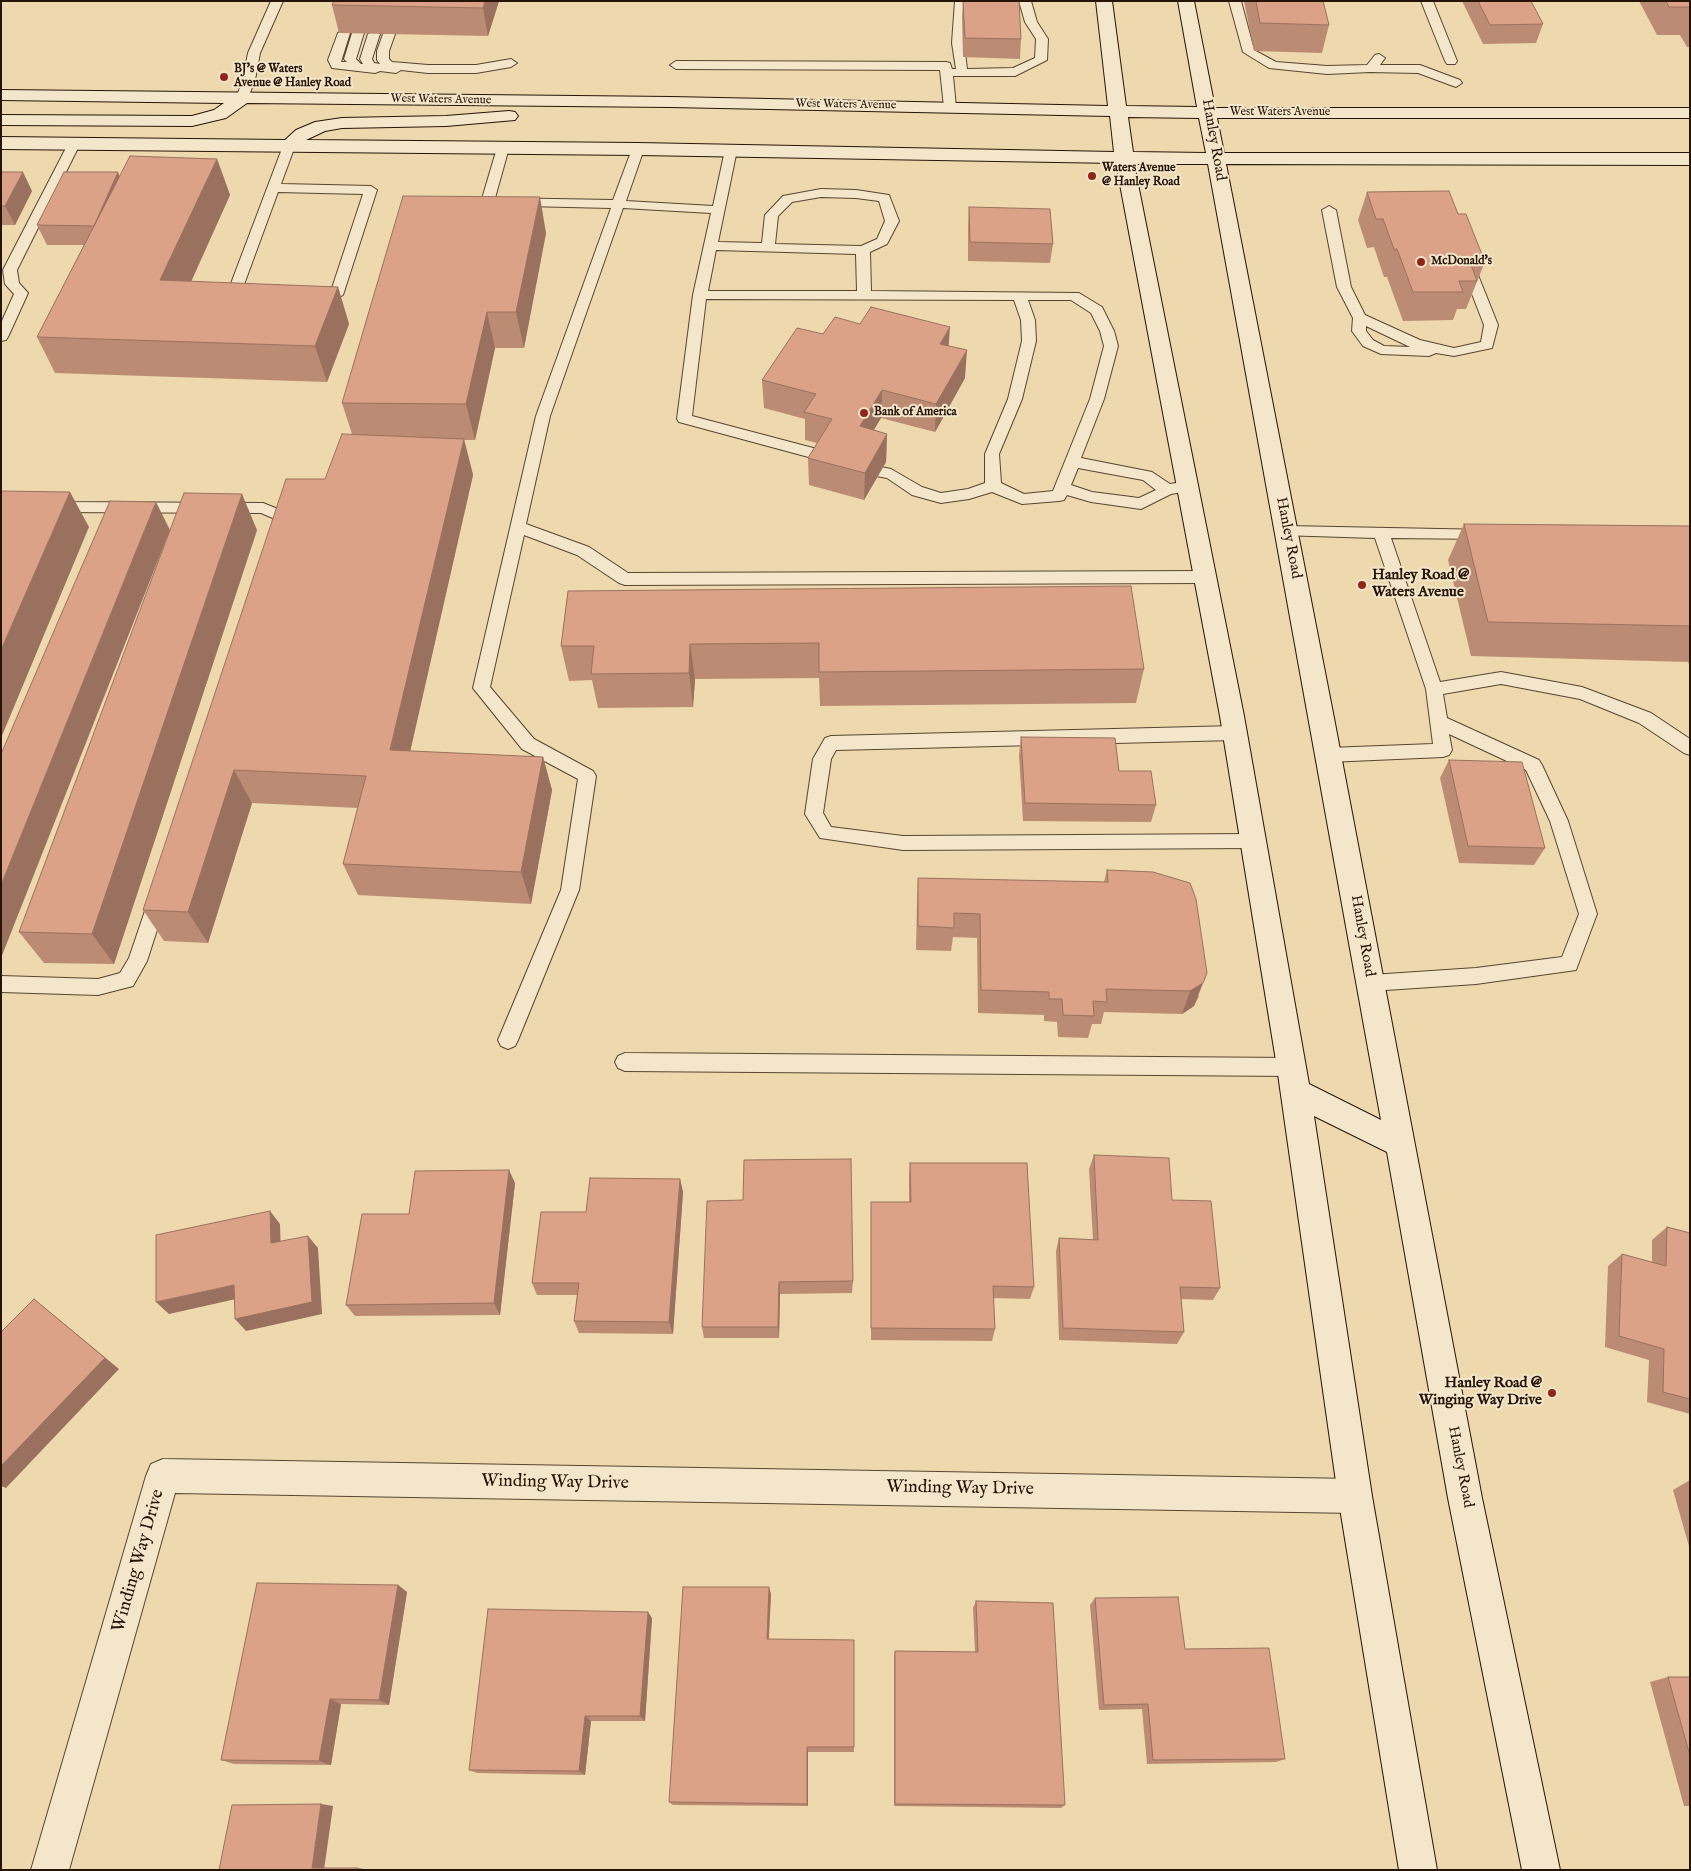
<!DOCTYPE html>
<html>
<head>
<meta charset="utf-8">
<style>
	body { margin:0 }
	#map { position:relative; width:1691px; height:1871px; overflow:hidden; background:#edd9ad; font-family:"IM FELL English",serif }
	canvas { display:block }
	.frame { position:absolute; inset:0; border:2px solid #271408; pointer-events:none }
</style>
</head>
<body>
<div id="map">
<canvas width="1691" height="1871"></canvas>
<div class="frame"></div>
</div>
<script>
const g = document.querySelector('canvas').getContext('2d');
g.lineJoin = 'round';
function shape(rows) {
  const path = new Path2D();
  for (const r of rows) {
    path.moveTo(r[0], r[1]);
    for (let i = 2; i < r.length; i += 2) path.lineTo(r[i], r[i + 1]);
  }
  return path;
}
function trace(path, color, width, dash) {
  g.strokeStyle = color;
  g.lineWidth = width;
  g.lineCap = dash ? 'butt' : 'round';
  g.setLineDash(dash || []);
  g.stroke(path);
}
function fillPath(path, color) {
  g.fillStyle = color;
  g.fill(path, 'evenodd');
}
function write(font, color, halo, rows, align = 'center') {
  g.font = font + ' "IM FELL English",serif';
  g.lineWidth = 4;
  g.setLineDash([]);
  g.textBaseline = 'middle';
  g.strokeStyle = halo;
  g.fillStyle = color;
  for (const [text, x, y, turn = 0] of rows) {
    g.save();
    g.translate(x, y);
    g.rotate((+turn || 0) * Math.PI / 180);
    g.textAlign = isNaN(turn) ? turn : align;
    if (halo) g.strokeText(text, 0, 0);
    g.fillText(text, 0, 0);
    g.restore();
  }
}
const lane = shape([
	[271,1,283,1,260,53,255,80,248,98,242,102,238,101,236,98,243,80,248,53,271,1],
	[955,1,967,1,964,43,967,69,1013,68,1035,58,1036,39,1025,22,1019,1,1031,1,1037,22,1048,39,1047,60,1015,76,953,76,956,107,950,111,944,107,940,70,676,69,670,65,676,61,946,62,950,63,952,69,956,69,952,43,955,1],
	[1229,1,1241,1,1254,50,1276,62,1327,66,1367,65,1375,55,1379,54,1385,58,1380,65,1420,65,1460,80,1462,83,1456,87,1418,73,1370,72,1327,74,1269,68,1243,52,1229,1],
	[1421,1,1433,1,1457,61,1455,64,1447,64,1445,61,1421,1],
	[344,30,350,33,341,62,347,62,344,59,352,33,358,30,364,33,356,59,361,64,363,64,360,59,368,34,374,31,380,34,372,59,374,63,380,64,377,60,377,51,383,34,389,31,395,34,389,51,389,59,392,62,428,65,476,65,511,59,517,63,511,67,476,73,428,73,401,70,396,73,380,71,375,73,332,68,328,60,338,33,344,30],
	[74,140,80,144,17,270,19,283,28,293,8,337,6,340,1,341,1,323,14,294,5,284,3,270,68,144,74,140],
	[289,142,295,146,281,184,371,186,377,190,343,295,336,299,318,299,311,295,318,291,331,291,363,194,278,192,242,290,253,291,255,294,248,298,229,297,227,294,283,146,289,142],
	[503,144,509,148,495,198,613,200,632,149,638,145,644,149,626,201,713,206,725,150,731,146,735,147,737,150,718,242,762,243,765,215,783,196,821,189,856,190,889,195,899,221,887,244,870,252,871,291,1079,293,1102,307,1114,331,1118,346,1104,399,1081,458,1152,472,1170,484,1189,481,1194,482,1197,486,1194,490,1171,494,1141,509,1091,502,1067,495,1064,500,1059,501,1022,504,992,492,969,499,941,503,912,495,887,478,876,476,873,472,876,468,881,467,891,469,922,487,941,493,968,489,985,483,985,454,1008,399,1022,341,1021,320,1014,300,706,299,692,416,832,453,834,457,832,461,827,462,679,422,677,419,693,295,711,213,623,208,550,416,526,524,589,547,628,573,1206,571,1212,573,1214,577,1212,581,1206,583,625,585,619,583,577,555,524,535,490,687,534,739,593,771,596,776,579,890,518,1040,515,1046,508,1049,501,1046,498,1040,561,890,578,779,522,749,473,688,536,416,611,208,482,205,481,202,497,148,503,144],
	[821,197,856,198,879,201,885,221,877,239,861,246,775,244,778,216,792,202,821,197],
	[716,250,856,254,857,291,708,291,716,250],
	[1028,300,1071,300,1091,313,1100,331,1104,346,1090,399,1053,491,1024,494,1001,483,999,454,1022,399,1036,341,1035,320,1028,300],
	[1078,468,1143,480,1156,490,1139,498,1092,492,1071,485,1078,468],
	[1329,206,1336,210,1351,287,1365,315,1420,340,1454,348,1481,342,1484,325,1460,263,1462,260,1472,260,1498,325,1492,348,1454,356,1436,353,1429,356,1381,354,1363,346,1352,331,1353,318,1337,287,1322,210,1329,206],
	[1366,326,1410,347,1384,346,1373,340,1366,331,1366,326],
	[54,502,263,503,288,513,291,517,286,533,284,537,278,538,272,537,270,533,275,519,261,513,54,512,49,511,46,507,49,503,54,502],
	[1286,526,1491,530,1493,534,1491,538,1485,539,1391,538,1440,682,1501,672,1582,687,1651,713,1690,739,1690,755,1684,753,1639,723,1580,699,1501,684,1443,694,1447,718,1539,760,1542,765,1568,821,1597,914,1576,970,1476,984,1371,991,1364,989,1361,983,1364,977,1371,975,1476,968,1562,957,1579,914,1550,821,1526,770,1449,734,1452,750,1449,755,1443,757,1328,762,1322,760,1319,755,1322,750,1328,748,1433,744,1426,689,1375,538,1280,535,1278,531,1280,527,1286,526],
	[1235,726,1241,728,1244,733,1241,738,1235,740,836,750,831,759,823,813,831,827,903,836,1253,834,1259,836,1262,841,1259,846,1253,848,903,850,820,838,805,814,813,759,825,738,831,736,1235,726],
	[158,891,165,894,167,899,147,961,133,986,98,995,1,992,1,976,98,979,120,973,129,958,149,899,151,894,158,891],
	[625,1053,1292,1058,1299,1061,1302,1067,1299,1073,1292,1076,625,1071,618,1068,615,1062,618,1056,625,1053]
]);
const street = shape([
	[163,1459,1355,1479,1367,1484,1372,1496,1367,1508,1355,1513,175,1493,69,1870,31,1870,146,1476,151,1464,163,1459]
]);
const secondary = shape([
	[1096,1,1112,1,1126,106,1197,107,1178,1,1194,1,1215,108,1690,108,1690,118,1217,118,1224,153,1690,153,1690,165,1226,164,1334,718,1482,1498,1560,1870,1522,1870,1448,1498,1387,1152,1314,1116,1372,1496,1437,1870,1399,1870,1338,1496,1277,1067,1220,716,1116,163,638,155,1,149,1,137,285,140,296,130,315,122,342,118,446,116,509,111,515,112,518,116,515,120,446,126,342,128,325,131,306,140,638,143,1114,152,1110,116,671,107,247,103,226,118,192,126,1,125,1,115,192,116,214,110,224,103,1,100,1,90,671,97,1108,106,1096,1],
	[1128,117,1199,118,1206,153,1133,152,1128,117],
	[1134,164,1208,164,1381,1120,1309,1084,1244,716,1134,164]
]);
trace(lane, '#584531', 2);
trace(street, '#584531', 2);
trace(secondary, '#271408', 2);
fillPath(lane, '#f3e6ca');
fillPath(street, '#f3e6ca');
fillPath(secondary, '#f3e6ca');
fillPath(shape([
	[334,1,499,1,488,36,339,33,332,5],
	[963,1,1021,39,1020,59,963,57,962,18],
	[1244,1,1323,1,1329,25,1322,53,1254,51],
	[1462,1,1531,1,1543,24,1536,43,1483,44],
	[1639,1,1690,1,1690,47,1687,47,1680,35,1657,35],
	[217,159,230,195,191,282,338,287,349,324,327,382,55,373,37,337,84,245,47,245,37,225,120,176],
	[1,172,32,191,15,225,1,225],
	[1367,192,1458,214,1485,262,1466,309,1457,309,1453,320,1403,321,1387,277,1384,277,1374,247,1367,248,1358,220],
	[969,207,1053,244,1050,263,968,261,968,226],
	[546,233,524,348,495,348,475,440,464,440,473,475,410,751,543,757,552,790,531,904,358,895,343,864,358,808,252,803,208,943,164,941,143,910,325,479,352,434,342,403],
	[823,334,965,378,935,432,881,418,874,430,887,434,886,462,864,500,809,485,808,458,817,443,805,440,805,419,764,408,762,380],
	[1464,524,1690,526,1690,667,1688,662,1471,656,1448,560],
	[257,530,114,964,44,963,19,932],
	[568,591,1144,669,1136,703,820,706,819,678,695,679,693,707,598,708,592,680,569,681,561,646],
	[1021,737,1119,771,1156,805,1151,822,1023,821,1019,755],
	[1449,760,1545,848,1534,865,1459,863,1440,778],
	[1107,870,1199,996,1194,1006,1182,1014,1104,1012,1101,1024,1092,1024,1088,1038,1058,1037,1057,1022,1044,1021,1044,1015,978,1013,977,938,953,937,951,951,916,950,917,902,918,878,1104,882],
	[1094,1155,1172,1200,1220,1288,1213,1300,1181,1299,1184,1332,1177,1344,1059,1340,1056,1251,1059,1238,1093,1240,1089,1169],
	[910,1163,1034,1287,1030,1299,993,1298,995,1329,992,1341,871,1340,871,1202,909,1202,909,1176],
	[680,1179,683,1192,673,1334,579,1333,574,1321,577,1295,537,1295,532,1283,586,1212],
	[515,1183,500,1315,355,1316,346,1305,409,1214],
	[743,1200,853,1281,852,1293,780,1294,779,1338,704,1338,702,1327],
	[1667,1227,1690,1233,1690,1414,1647,1402,1649,1360,1605,1347,1608,1266,1622,1254,1652,1262,1652,1240],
	[1690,1480,1690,1550,1673,1490],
	[398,1585,407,1592,389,1705,341,1704,331,1765,234,1764,221,1760],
	[771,1594,769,1639,854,1640,854,1752,808,1752,808,1806,673,1805,669,1802],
	[1095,1598,1185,1649,1285,1759,1276,1762,1147,1764,1142,1709,1099,1710,1090,1605],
	[976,1601,1065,1805,1061,1808,894,1806,894,1657,895,1651,975,1652,973,1608],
	[652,1618,645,1721,591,1721,585,1775,477,1773,469,1770],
	[1668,1677,1690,1677,1690,1806,1684,1806,1650,1682]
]), '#bc8b74');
fillPath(shape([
	[485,1,499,1,488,36,483,8],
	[217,159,230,195,175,317,160,280],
	[23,172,32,191,15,225,5,206],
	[118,172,126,191,94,226],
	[540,197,546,233,524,348,516,312],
	[338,287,349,324,327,382,315,346],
	[487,312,495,348,475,440,466,404],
	[950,327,948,355,940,344],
	[967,350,965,378,935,432,936,404],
	[882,390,881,418,859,454,860,426],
	[887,434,886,462,864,500,865,473],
	[464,439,473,475,403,783,390,750],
	[70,492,89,527,1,738,1,650],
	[242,494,257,530,114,964,92,934],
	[156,502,170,530,1,958,1,885],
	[690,644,695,679,693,707,689,673],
	[543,757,552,790,531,904,521,872],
	[234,770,252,803,208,943,188,912],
	[1207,973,1194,1006,1182,1014,1190,991],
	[509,1170,515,1183,500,1315,494,1303],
	[680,1179,683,1192,673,1334,669,1322],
	[270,1211,280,1224,281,1256,271,1243],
	[308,1236,318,1248,322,1314,246,1331,235,1319],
	[779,1282,780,1294,779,1338,778,1327],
	[234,1285,245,1297,169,1314,156,1302],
	[34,1299,119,1369,6,1488,1,1486,1,1466],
	[398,1585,407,1592,389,1705,379,1700],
	[769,1587,771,1594,768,1645,767,1639],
	[648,1612,652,1618,645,1721,640,1716],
	[330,1699,341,1704,331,1765,319,1761],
	[585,1716,591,1721,585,1775,579,1771],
	[807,1747,808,1752,808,1806,807,1804],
	[321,1804,333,1806,324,1870,312,1868],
	[358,1868,369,1870,358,1870]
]), '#99715e');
const building = shape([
	[334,1,485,1,483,8,332,5,334,1],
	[963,1,1019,1,1021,39,965,38,963,1],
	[1256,1,1323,1,1329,25,1260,23,1256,1],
	[1478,1,1531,1,1543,24,1490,25,1478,1],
	[1666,1,1690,1,1690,7,1669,7,1666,1],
	[130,156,217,159,160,280,338,287,315,346,37,337,130,156],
	[1,172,23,172,5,206,1,206,1,172],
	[64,172,118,172,94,226,37,225,64,172],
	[1449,191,1458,214,1466,214,1485,262,1470,262,1477,281,1459,281,1463,292,1413,292,1397,249,1394,249,1383,219,1376,219,1367,192,1449,191],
	[403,196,540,197,516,312,487,312,466,404,342,403,403,196],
	[969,207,1050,209,1053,244,970,242,969,207],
	[871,307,950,327,940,344,967,350,936,404,882,390,860,426,887,434,865,473,808,458,832,419,804,412,816,394,762,380,797,328,823,334,835,317,860,324,871,307],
	[342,434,464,439,390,750,543,757,521,872,343,864,366,776,234,770,188,912,143,910,286,479,325,479,342,434],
	[1,491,70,492,1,650,1,491],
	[184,493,242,494,92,934,19,932,184,493],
	[110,501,156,502,1,885,1,754,110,501],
	[1464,524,1690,526,1690,626,1488,622,1464,524],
	[1131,586,1144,669,819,672,819,643,690,644,689,673,591,674,594,646,561,646,568,591,1131,586],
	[1021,737,1115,738,1119,771,1151,771,1156,805,1025,803,1021,737],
	[1449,760,1522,762,1545,848,1468,846,1449,760],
	[1107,870,1153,872,1190,883,1196,899,1207,973,1203,983,1190,991,1106,989,1107,1002,1093,1001,1094,1016,1063,1015,1062,999,1049,999,1049,992,981,990,980,914,954,913,954,928,918,926,918,878,1108,882,1107,870],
	[1094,1155,1169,1158,1172,1200,1211,1201,1220,1288,1180,1287,1184,1332,1063,1328,1059,1238,1098,1240,1094,1155],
	[851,1159,853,1281,779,1282,778,1327,702,1327,707,1201,743,1200,744,1160,851,1159],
	[910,1163,1027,1163,1034,1287,993,1286,995,1329,871,1328,871,1202,911,1202,910,1163],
	[509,1170,494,1303,346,1305,362,1214,409,1214,415,1171,509,1170],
	[590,1178,680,1179,669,1322,574,1321,579,1283,532,1283,541,1212,586,1212,590,1178],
	[270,1211,271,1243,308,1236,312,1302,235,1319,234,1285,156,1302,156,1235,270,1211],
	[1667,1227,1690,1233,1690,1399,1663,1392,1664,1349,1619,1336,1622,1254,1666,1266,1667,1227],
	[34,1299,105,1358,1,1466,1,1332,34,1299],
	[257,1583,398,1585,379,1700,330,1699,319,1761,221,1760,257,1583],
	[683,1587,769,1587,767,1639,854,1640,854,1747,807,1747,807,1804,669,1802,683,1587],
	[1178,1597,1185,1649,1269,1648,1285,1759,1153,1760,1148,1704,1104,1705,1095,1598,1178,1597],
	[976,1601,1053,1603,1065,1805,895,1804,895,1651,978,1652,976,1601],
	[488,1609,648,1612,640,1716,585,1716,579,1771,469,1770,488,1609],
	[1668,1677,1690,1677,1690,1756,1668,1677],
	[321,1804,312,1868,358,1868,358,1870,219,1870,232,1805,321,1804]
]);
fillPath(building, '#dba287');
trace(building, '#99715e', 1);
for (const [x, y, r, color] of [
	[224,77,5,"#8f2418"],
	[1092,176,5,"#8f2418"],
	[1421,262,5,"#8f2418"],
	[864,413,5,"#8f2418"],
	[1362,585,5,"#8f2418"],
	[1552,1393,5,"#8f2418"]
]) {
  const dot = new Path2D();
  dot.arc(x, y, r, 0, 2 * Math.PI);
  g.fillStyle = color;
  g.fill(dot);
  trace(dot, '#f3e6ca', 2);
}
write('bold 12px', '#271408', '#f3e6ca', [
	["BJ's @ Waters",234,70],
	["Avenue @ Hanley Road",234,84],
	["Waters Avenue",1102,169],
	["@ Hanley Road",1102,183],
	["McDonald's",1431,262],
	["Bank of America",874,413]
], 'left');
write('12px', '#271408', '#f3e6ca', [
	["West Waters Avenue",441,100,1],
	["West Waters Avenue",846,105,1],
	["West Waters Avenue",1280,113]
]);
write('15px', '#271408', '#f3e6ca', [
	["Hanley Road",1213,140,80],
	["Hanley Road",1288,538,79],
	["Hanley Road",1362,936,80],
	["Hanley Road",1460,1467,79]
]);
write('bold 15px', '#271408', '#f3e6ca', [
	["Hanley Road @",1372,576],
	["Waters Avenue",1372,593],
	["Hanley Road @",1542,1384,"right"],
	["Winging Way Drive",1542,1401,"right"]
], 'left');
write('18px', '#271408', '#f3e6ca', [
	["Winding Way Drive",555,1483,1],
	["Winding Way Drive",960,1489,1],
	["Winding Way Drive",139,1561,-74]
]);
</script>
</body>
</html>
